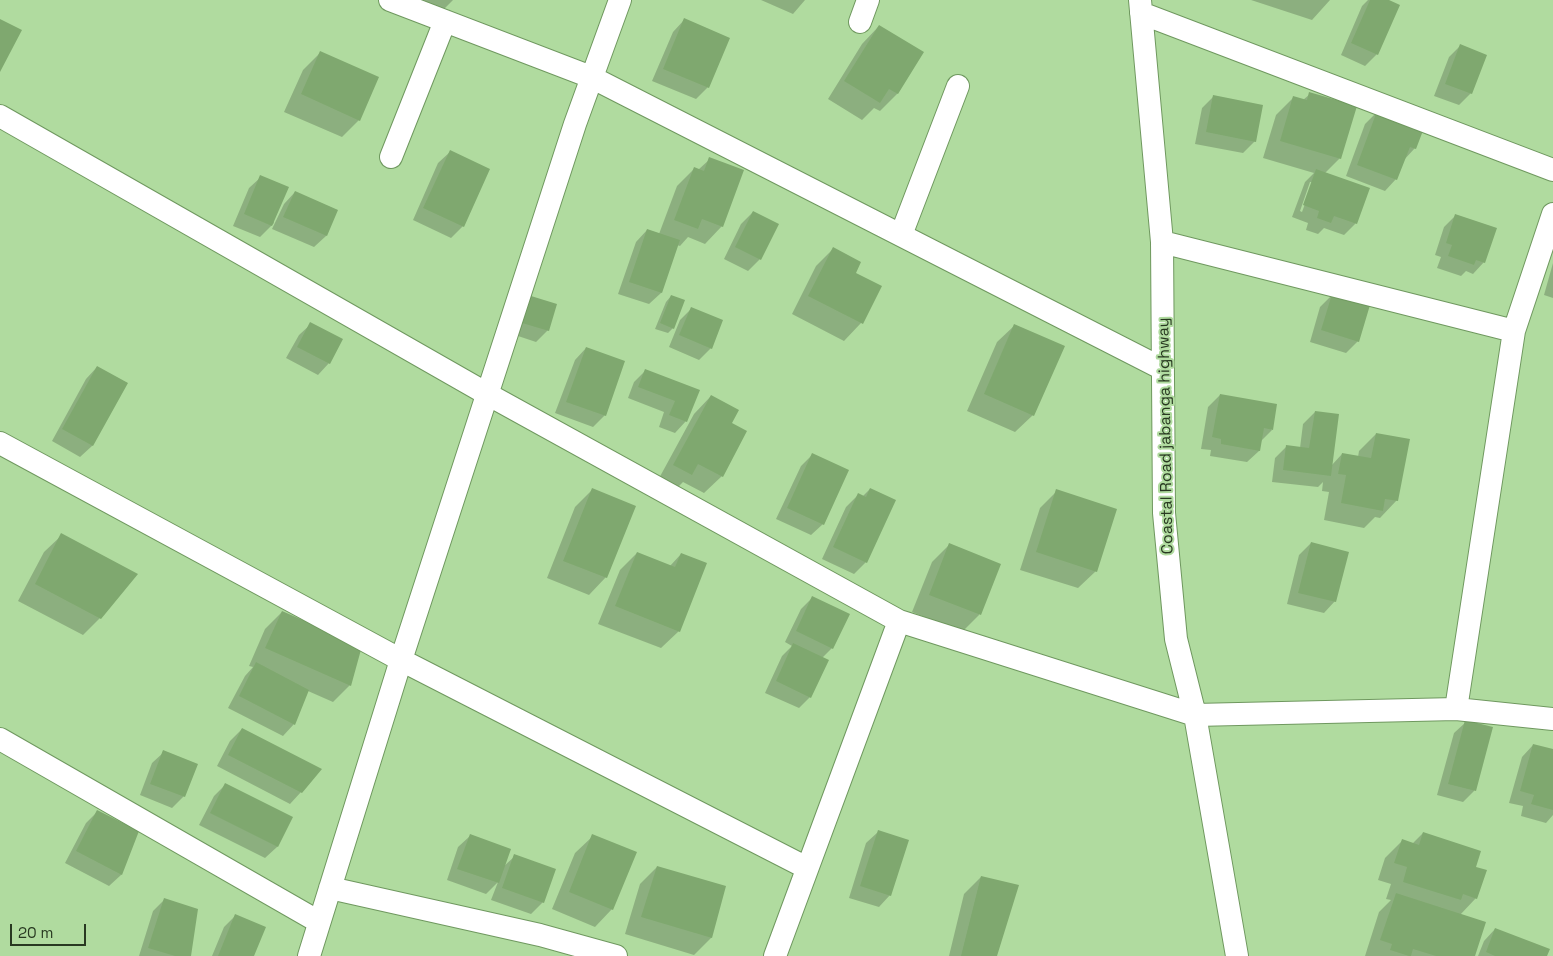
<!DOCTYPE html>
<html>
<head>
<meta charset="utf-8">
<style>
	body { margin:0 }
	#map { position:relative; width:1553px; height:956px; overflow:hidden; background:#b0db9f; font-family:"Space Grotesk",sans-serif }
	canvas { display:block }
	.scale { position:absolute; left:10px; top:924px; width:76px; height:22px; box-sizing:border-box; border:2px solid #283921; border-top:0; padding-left:6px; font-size:15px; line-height:18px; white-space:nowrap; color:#283921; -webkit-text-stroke:4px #b0db9f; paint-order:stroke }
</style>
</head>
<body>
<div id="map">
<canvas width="1553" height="956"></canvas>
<div class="scale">20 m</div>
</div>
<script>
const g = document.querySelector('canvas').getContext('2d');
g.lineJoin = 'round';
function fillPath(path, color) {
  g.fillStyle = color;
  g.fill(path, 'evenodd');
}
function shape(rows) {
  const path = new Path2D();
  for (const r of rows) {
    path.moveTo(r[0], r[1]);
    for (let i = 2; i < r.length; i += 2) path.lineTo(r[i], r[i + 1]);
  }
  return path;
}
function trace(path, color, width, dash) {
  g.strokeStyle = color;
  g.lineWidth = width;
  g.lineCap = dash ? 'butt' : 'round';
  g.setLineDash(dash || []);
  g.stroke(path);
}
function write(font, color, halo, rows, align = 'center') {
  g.font = font + ' "Space Grotesk",sans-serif';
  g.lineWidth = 4;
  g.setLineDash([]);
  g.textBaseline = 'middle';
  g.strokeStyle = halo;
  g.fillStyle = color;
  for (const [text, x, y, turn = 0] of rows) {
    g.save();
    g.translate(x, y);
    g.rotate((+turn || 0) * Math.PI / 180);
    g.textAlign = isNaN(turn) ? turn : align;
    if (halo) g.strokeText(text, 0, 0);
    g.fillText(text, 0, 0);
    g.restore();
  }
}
fillPath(shape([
	[409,0,453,0,440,13],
	[761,0,805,0,793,14],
	[1251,0,1330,0,1312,20],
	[1368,0,1386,0,1377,54,1365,66,1341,55,1362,6],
	[684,20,708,87,696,99,652,81,673,32],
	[879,26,922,52,897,94,880,111,874,108,862,120,828,99,862,44],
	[1460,46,1471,93,1459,105,1434,96,1449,57],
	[320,53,359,120,342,137,284,112,303,70],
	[1310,94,1340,158,1325,173,1356,223,1344,235,1324,228,1318,234,1306,230,1308,223,1292,217,1305,182,1314,173,1263,158,1276,115,1293,98,1303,100],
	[1310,182,1313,182,1302,212,1300,211],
	[1213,97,1255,141,1243,153,1195,144,1202,108],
	[1377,112,1415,148,1403,161,1396,179,1385,191,1346,176,1365,124],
	[450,152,463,226,451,238,413,220,438,163],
	[710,159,722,226,705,244,688,237,680,246,677,245,661,293,649,304,618,294,636,242,647,230,659,234,677,186,694,169,698,170],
	[261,177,274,223,260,237,233,226,249,188],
	[295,192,337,210,326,236,314,247,272,229,284,204],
	[753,212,760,259,748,271,724,259,741,224],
	[1456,215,1484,262,1473,274,1466,271,1461,276,1437,268,1441,257,1435,255,1444,227],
	[833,249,854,273,880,287,861,323,844,341,792,314,816,266],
	[1553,263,1553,298,1544,295],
	[1332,295,1358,341,1346,353,1310,342,1320,307],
	[671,296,673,328,668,333,655,329,666,302],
	[531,298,548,330,536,342,512,334],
	[692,308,711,348,699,360,669,347,680,320],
	[311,324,329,363,318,375,286,358,299,335],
	[1015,325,1033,415,1015,432,967,411,997,342],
	[586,348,605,415,593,427,555,413,575,360],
	[97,367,127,383,92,446,80,457,52,441,86,379],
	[646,370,698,391,686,421,675,433,659,427,664,412,628,398,634,382],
	[1220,395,1272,430,1261,441,1259,451,1247,462,1210,456,1211,450,1201,449,1208,407],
	[711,396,730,424,722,476,704,493,683,482,674,491,657,482,694,414],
	[1315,412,1331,466,1342,454,1358,457,1359,451,1376,434,1397,500,1380,518,1375,517,1364,528,1324,520,1329,492,1322,491,1323,482,1318,487,1272,482,1275,458,1287,446,1300,448,1303,424],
	[812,455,823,524,811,535,776,519,801,466],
	[870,489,866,562,854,574,822,559,846,507,858,495,862,497],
	[592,490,606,577,589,595,547,578,575,507],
	[1057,491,1096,571,1078,588,1020,570,1040,508],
	[62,535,100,618,83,635,18,601,44,552],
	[1311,543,1335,601,1324,613,1287,604,1299,555],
	[949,545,999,564,979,615,962,632,912,612,932,562],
	[637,553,670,566,681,554,679,631,661,648,598,624,620,570],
	[813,597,832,648,822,658,810,697,799,708,765,693,782,656,792,646,785,642,801,609],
	[282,612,350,685,333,702,308,691,294,724,283,736,228,708,245,676,253,667,249,666,265,629],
	[1466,722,1492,728,1474,791,1463,802,1437,795,1454,733],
	[242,729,301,792,290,804,217,766,230,741],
	[1533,745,1553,751,1553,815,1546,823,1521,816,1523,806,1509,803,1522,757],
	[164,752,184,796,172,808,140,795,152,763],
	[226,784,291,818,277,847,265,858,199,825,214,796],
	[98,811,137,832,121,875,109,886,65,863,86,823],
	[878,832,890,895,879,907,849,898,866,843],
	[1423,833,1474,867,1476,898,1460,915,1474,956,1365,956,1379,912,1391,900,1386,899,1391,884,1378,880,1385,858,1402,841,1412,844],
	[470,836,503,867,515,856,543,902,531,914,491,900,498,882,486,894,447,880,458,847],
	[593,836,612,909,595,927,552,909,575,853],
	[657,867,725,887,711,938,694,955,625,934,640,884],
	[981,877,996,956,949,956,964,894],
	[164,900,189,956,139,956,153,911],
	[235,916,253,956,212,956,224,927],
	[1495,929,1546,956,1478,956,1484,941]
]), '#0003');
fillPath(shape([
	[1370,0,1389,0,1400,5,1378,55,1351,43],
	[684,18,730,38,709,88,663,69],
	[0,19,22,30,0,72],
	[879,25,924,52,898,94,889,89,880,103,844,81],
	[1460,44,1487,55,1472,94,1445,84],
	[320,51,379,77,360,121,301,94],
	[1309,92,1357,106,1341,159,1280,141,1293,96,1307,100],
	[1213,95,1263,105,1256,142,1206,132],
	[1377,111,1424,128,1416,149,1410,147,1397,180,1357,165],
	[450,150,490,169,464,227,423,208],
	[709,157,744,170,723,227,702,219,698,229,674,220,694,167,704,171],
	[1316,169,1370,188,1357,224,1334,216,1331,223,1317,218,1319,211,1303,205],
	[260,175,289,187,272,226,244,214],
	[295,191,338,210,327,236,283,217],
	[753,211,779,224,761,260,735,247],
	[1455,214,1497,228,1485,263,1476,260,1474,265,1448,256,1452,245,1446,243],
	[647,229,680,240,662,293,629,282],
	[833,247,861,262,856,273,882,286,863,324,808,296],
	[1332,294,1370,305,1359,342,1321,330],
	[671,295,685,300,674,329,660,323],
	[531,296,557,304,549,331,522,323],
	[691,307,723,320,712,349,679,335],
	[310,322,343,339,330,364,297,347],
	[1014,324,1065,346,1034,416,984,394],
	[586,347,625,361,606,416,566,402],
	[97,366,128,383,93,446,62,429],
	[645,369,700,390,687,422,669,415,675,401,638,387],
	[1220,394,1277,404,1273,430,1264,428,1260,451,1221,444,1221,439,1212,437],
	[711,395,739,410,732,423,747,431,723,477,698,464,692,475,673,465],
	[1315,411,1339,414,1331,476,1283,470,1286,445,1309,448],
	[1376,433,1410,439,1398,501,1385,499,1383,511,1341,503,1346,475,1338,474,1342,453,1371,458],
	[812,453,849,470,824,525,787,508],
	[592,488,636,506,607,578,563,561],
	[870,488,896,500,867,563,833,547,858,493,866,497],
	[1056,489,1117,509,1097,572,1036,552],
	[61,533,138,574,101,619,35,584],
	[1311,542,1349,552,1336,602,1298,593],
	[949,543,1001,564,981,615,929,595],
	[637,552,675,567,681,553,707,563,680,632,615,606],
	[812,596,850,614,833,649,796,631],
	[282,611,362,646,351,686,265,648],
	[793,643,829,660,811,698,776,681],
	[256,662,309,690,295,725,239,696],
	[1465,720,1493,727,1476,791,1448,784],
	[242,728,322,769,302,793,228,755],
	[1533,744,1553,749,1553,810,1531,804,1534,795,1520,791],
	[163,750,198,764,185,797,150,784],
	[225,783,293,817,278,847,210,813],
	[97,810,139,831,122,875,76,851],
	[878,830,909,840,891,896,860,886],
	[1423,832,1481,851,1476,867,1487,870,1477,899,1463,894,1461,900,1403,882,1407,867,1394,863,1402,839,1419,845],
	[470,834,511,849,499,883,457,869],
	[592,834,637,852,613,910,569,892],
	[514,854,556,869,544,903,502,888],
	[657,866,726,886,712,938,641,917],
	[981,876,1019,885,997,956,961,956],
	[1396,893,1486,922,1475,956,1436,956,1413,949,1411,956,1409,956,1390,950,1392,944,1380,940],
	[164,898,198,909,191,956,175,956,148,948],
	[235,914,266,927,254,956,218,956],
	[1495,928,1550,949,1547,956,1495,956,1486,952]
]), '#7fa86f');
const minor = shape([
	[390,0,591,77,1163,369],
	[1140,0,1162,242,1164,513,1176,639,1195,715,1237,956],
	[1141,13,1553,170],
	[860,22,868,0],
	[0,116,489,395,899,621,1195,715,1456,709,1553,719],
	[391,157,445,21],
	[901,235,958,86],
	[1162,242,1514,331],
	[0,443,401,660,807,868],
	[1456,709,1514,331,1553,214],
	[0,739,319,922],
	[330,888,540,935,616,956],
	[309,956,401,660,575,124,620,0],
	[775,956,899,621]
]);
trace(minor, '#6f985f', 24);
trace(minor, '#fff', 22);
write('16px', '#283921', '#b0db9f', [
	["Coastal Road jabanga highway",1166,436,-91]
]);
</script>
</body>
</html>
